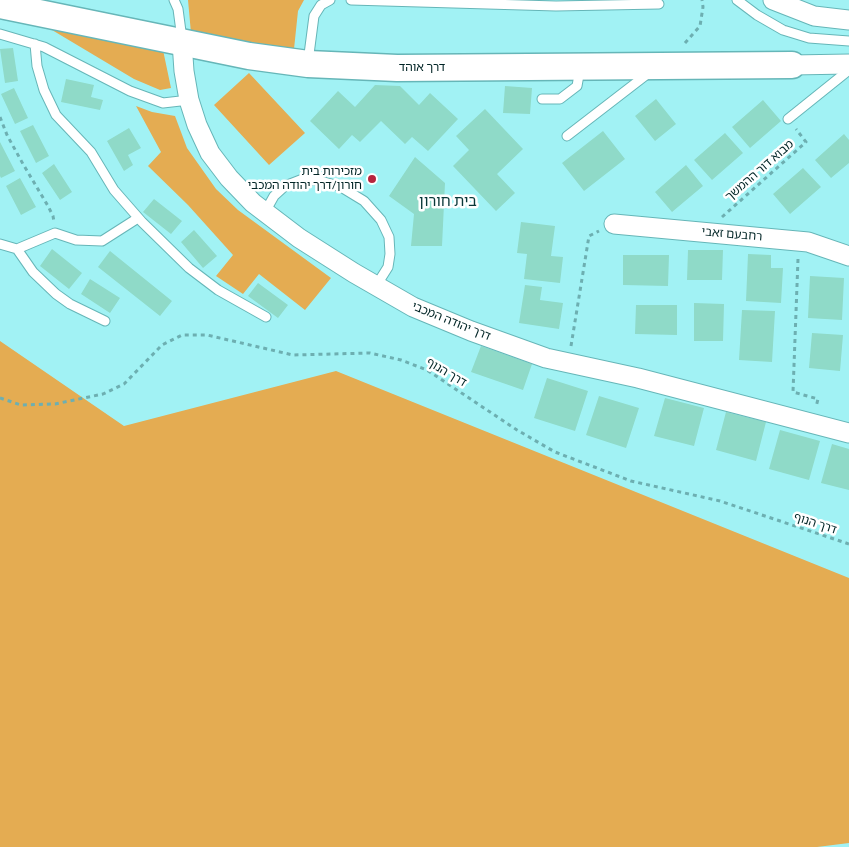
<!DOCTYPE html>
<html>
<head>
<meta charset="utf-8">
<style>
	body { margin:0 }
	canvas { display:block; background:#a1f2f4 }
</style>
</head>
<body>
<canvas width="849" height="847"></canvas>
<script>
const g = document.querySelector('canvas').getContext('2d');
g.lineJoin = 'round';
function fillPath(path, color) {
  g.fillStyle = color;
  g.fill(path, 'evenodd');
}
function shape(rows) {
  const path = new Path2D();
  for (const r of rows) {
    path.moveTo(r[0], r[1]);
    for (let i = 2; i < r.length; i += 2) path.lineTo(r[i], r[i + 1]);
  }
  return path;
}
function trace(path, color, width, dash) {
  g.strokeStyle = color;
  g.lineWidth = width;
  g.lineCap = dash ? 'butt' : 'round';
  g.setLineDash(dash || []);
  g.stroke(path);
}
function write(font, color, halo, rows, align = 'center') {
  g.font = font + ' "Titillium Web","Noto Sans Hebrew",sans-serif';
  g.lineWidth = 5;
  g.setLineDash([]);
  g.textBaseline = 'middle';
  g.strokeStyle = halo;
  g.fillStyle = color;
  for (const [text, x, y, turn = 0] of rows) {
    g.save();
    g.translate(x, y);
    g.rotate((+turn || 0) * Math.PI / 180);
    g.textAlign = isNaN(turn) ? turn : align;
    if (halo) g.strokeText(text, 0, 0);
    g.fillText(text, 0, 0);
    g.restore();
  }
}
fillPath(shape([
	[188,0,304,0,298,11,294,49,259,47,191,33],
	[52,30,163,50,171,88,160,90,134,79],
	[249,73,305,133,269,165,214,105],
	[136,106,152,112,175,116,187,148,216,189,238,210,331,278,305,310,259,274,243,294,216,276,233,255,188,205,148,166,161,152],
	[0,341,124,426,336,371,849,578,849,843,817,847,0,847]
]), '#e4ac52');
fillPath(shape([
	[13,48,18,81,5,83,0,49],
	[66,79,94,85,91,97,103,100,100,110,61,102],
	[375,85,400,86,419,105,430,93,458,119,428,151,412,137,405,144,381,121,360,142,352,135,339,149,310,121,338,91,355,107],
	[505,86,532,88,530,114,503,113],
	[14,88,28,118,15,124,1,94],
	[656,99,676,124,655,141,635,116],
	[763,100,781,121,750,148,732,127],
	[485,109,523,149,497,174,515,193,496,211,453,166,469,150,456,136],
	[33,125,49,156,36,163,20,131],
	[129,128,141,148,128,155,133,165,124,171,107,141],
	[603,131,625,159,584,191,562,163],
	[725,133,743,153,712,180,694,160],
	[844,134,849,140,849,163,831,178,815,160],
	[0,142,15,171,1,178,0,176],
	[415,157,445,183,442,246,411,246,414,214,389,196],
	[54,164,72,192,60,200,42,173],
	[686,165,703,186,672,212,655,192],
	[803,168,821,187,790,214,773,194],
	[20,178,36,207,21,215,6,186],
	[154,199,182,221,171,234,143,212],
	[521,222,555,226,551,256,563,257,560,283,524,279,527,254,517,253],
	[194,230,217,256,203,268,181,242],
	[52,249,82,273,69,289,40,266],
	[688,250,723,250,722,280,687,280],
	[110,251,172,301,160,316,98,267],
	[748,254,771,255,771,268,783,268,781,303,746,301],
	[623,255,669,255,668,286,623,285],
	[810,276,844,278,842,320,808,318],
	[90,279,120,298,110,313,81,294],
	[258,283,288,305,278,318,248,296],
	[525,285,542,287,540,300,563,303,559,329,519,323],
	[694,303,724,304,723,341,694,341],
	[636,305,677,305,677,335,635,334],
	[742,310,775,311,772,362,739,360],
	[812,333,843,335,840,371,809,368],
	[481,346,532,364,523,390,471,372],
	[547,378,588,391,575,431,534,418],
	[599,396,639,408,626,448,586,435],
	[665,398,704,408,694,446,654,436],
	[726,412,766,422,756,461,716,450],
	[780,430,820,441,809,480,769,469],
	[832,444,849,449,849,490,821,483]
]), '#8fdac8');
const lane = shape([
	[174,0,178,9,182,39],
	[351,0,556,6,659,4],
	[737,0,757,15,783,30,809,38,849,41],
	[0,34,44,47,130,91,163,103,189,100],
	[35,44,37,66,44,90,56,115,91,152,114,190,142,222,189,268,218,290,266,317],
	[308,62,314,16,321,5,330,0],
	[542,99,560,99,577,86,580,69],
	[788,119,849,70],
	[567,136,650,72],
	[265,212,274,196,285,186,303,179,321,181,341,187,364,201,381,220,389,237,390,254,388,267,376,286],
	[0,244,17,249,55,233,76,240,102,241,138,218],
	[17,249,33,272,56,294,70,304,105,321]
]);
const street = shape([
	[773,0,814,16,849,20],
	[182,42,184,71,189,100,197,125,210,153,229,178,253,203,299,238,354,273,413,307,471,331,546,358,638,378,849,433],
	[792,65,849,64],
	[614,224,808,242,849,256]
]);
const secondary = shape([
	[0,5,249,56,308,64,397,68,792,65]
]);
trace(lane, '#66b6b8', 11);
trace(street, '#66b6b8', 21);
trace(secondary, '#66b6b8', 29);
trace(shape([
	[685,43,700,26,703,7,702,0],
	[0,117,7,135,23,164,48,206,53,216,54,222],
	[722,217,806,142,796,129],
	[798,259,793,392,818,399,816,407],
	[571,346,589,236,599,231],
	[0,398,21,405,55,404,103,394,124,384,162,345,182,335,207,335,293,355,370,353,401,360,427,370,517,430,555,452,631,481,720,501,849,544]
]), '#6dafb1', 3, [4, 4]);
trace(lane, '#fff', 9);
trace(street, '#fff', 19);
trace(secondary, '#fff', 26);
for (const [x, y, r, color] of [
	[372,179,5,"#b6243e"]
]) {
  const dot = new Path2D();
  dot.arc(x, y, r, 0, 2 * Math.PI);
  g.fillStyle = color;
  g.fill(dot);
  trace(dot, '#fff', 2);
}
write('12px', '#012425', '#fff', [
	["דרך אוהד",422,68],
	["מבוא דור ההמשך",760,171,-41],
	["רחבעם זאבי",732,235,5],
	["דרך יהודה המכבי",451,322,22],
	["דרך הנוף",446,373,31],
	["דרך הנוף",815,524,18]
]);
write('12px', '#012425', '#fff', [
	["מזכירות בית",362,172],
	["חורון/דרך יהודה המכבי",362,186]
], 'right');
write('15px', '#093839', '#fff', [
	["בית חורון",448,202]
]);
</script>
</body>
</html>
